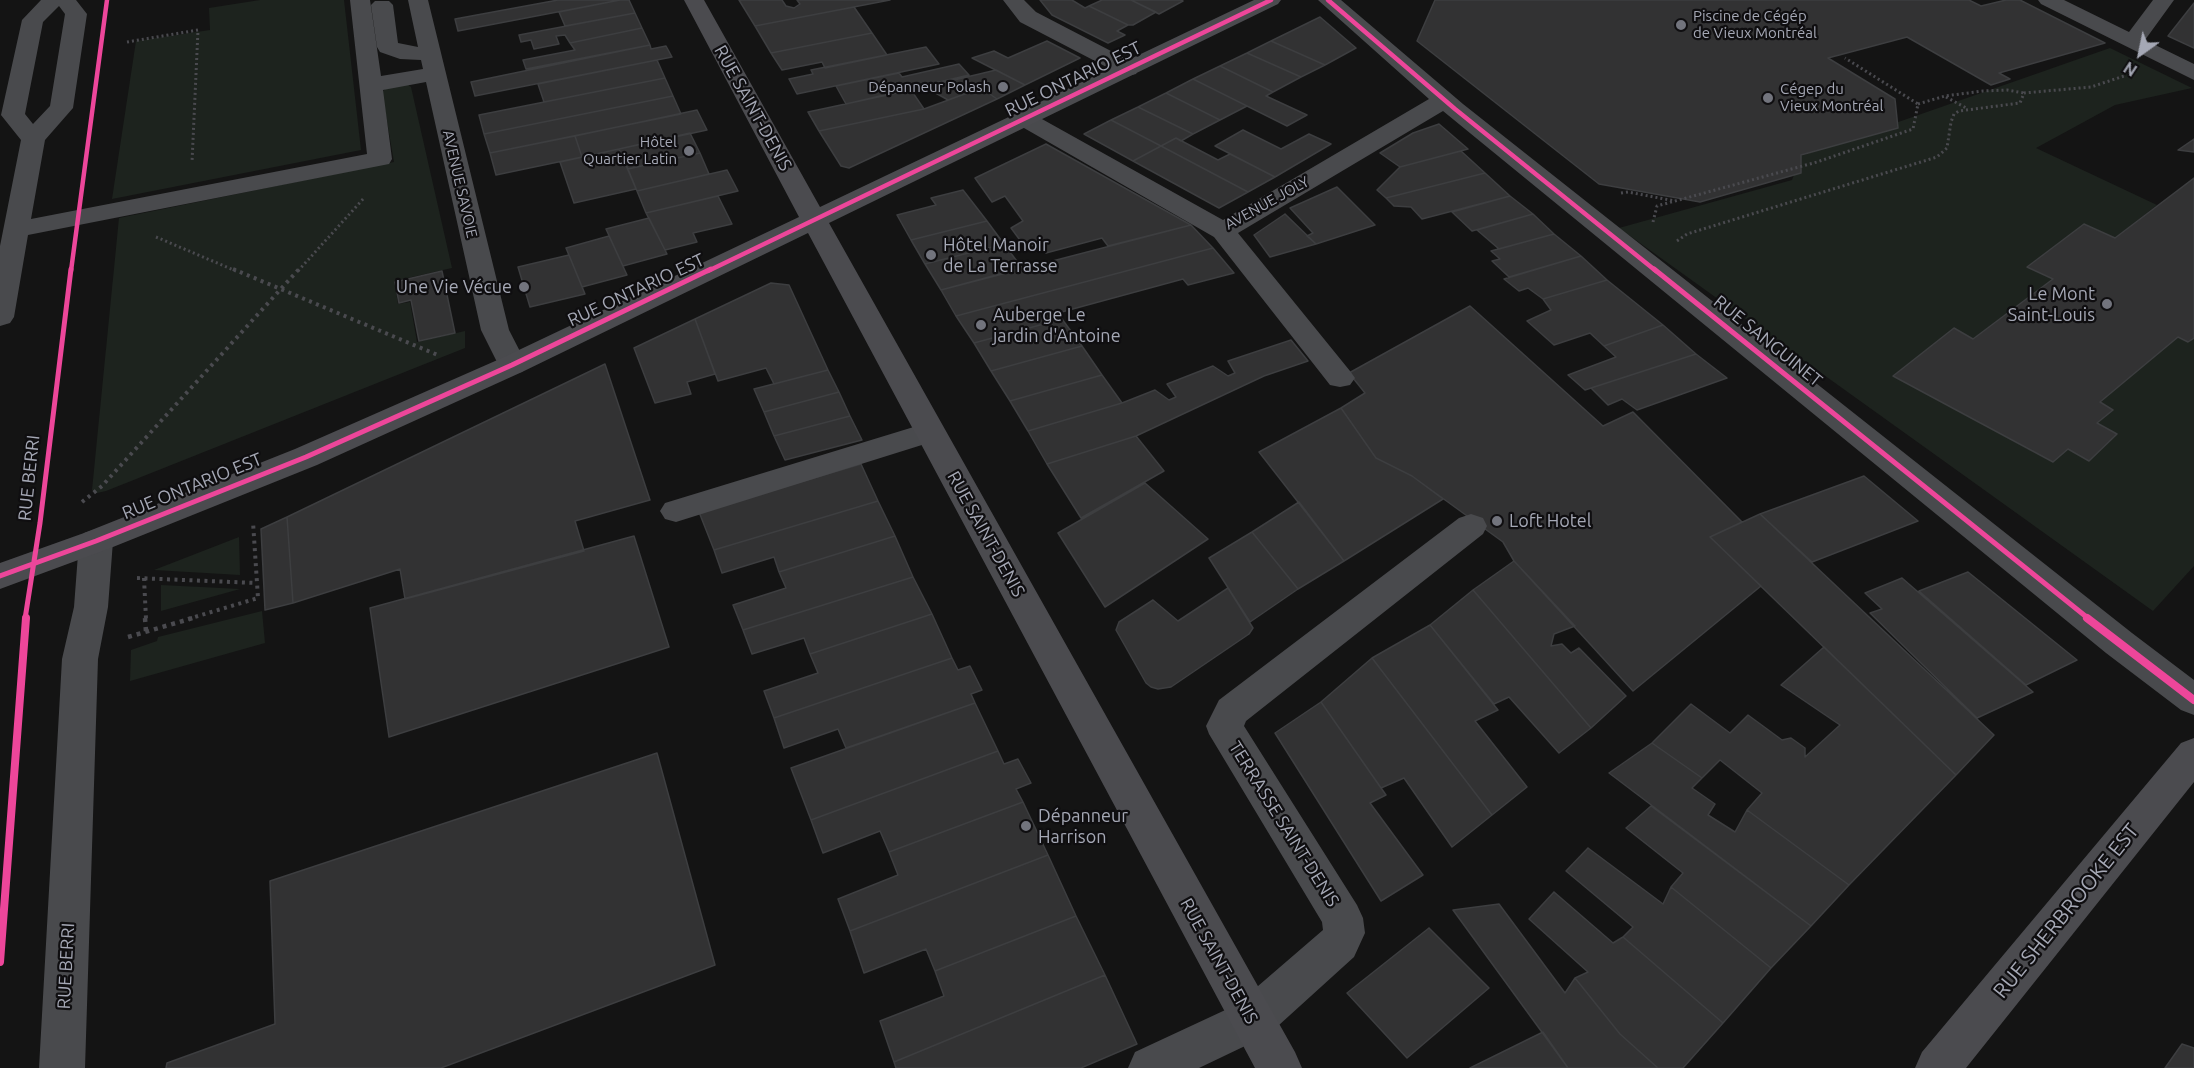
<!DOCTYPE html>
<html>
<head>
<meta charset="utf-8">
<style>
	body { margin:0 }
	#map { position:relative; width:2194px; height:1068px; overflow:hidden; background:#141414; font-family:Ubuntu,sans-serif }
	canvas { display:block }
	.north { position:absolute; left:2110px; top:24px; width:60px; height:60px; -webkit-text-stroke:4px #0f0e10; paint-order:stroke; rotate:213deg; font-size:16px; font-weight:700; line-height:24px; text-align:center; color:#a5a8b5 }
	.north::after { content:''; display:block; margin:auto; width:21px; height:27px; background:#a5a8b5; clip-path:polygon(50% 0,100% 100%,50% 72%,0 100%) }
</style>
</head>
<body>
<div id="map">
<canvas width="2194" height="1068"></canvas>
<div class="north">N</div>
</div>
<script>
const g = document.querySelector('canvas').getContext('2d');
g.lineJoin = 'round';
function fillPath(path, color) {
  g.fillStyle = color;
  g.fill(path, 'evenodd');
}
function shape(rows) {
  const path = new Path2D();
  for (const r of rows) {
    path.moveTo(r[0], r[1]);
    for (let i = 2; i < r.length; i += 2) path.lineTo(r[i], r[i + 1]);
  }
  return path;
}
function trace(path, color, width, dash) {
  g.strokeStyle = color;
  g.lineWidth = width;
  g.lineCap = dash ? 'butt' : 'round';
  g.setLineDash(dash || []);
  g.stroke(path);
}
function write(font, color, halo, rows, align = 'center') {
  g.font = font + ' Ubuntu,sans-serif';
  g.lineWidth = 4.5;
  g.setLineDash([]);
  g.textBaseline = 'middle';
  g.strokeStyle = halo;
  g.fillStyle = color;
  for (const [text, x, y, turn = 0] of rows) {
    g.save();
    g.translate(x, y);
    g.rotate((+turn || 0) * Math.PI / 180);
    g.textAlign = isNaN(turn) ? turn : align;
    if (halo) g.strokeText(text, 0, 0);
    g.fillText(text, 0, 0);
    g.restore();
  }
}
fillPath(shape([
	[260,0,344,0,361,150,112,199,136,41,210,30,209,8],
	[2110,48,2192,88,2115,105,2036,148,2157,205,2115,238,2085,224,2027,267,2053,279,1973,339,1894,376,2052,462,2068,449,2089,461,2117,434,2097,423,2113,410,2100,402,2178,337,2188,342,2194,338,2194,566,2153,611,1619,228,1792,180,1801,156],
	[407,84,411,87,452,268,394,281,398,304,410,302,417,342,465,331,465,348,106,491,97,493,92,490,119,218,394,162,382,92,385,89],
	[239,537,240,575,154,570],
	[161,585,240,589,161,611],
	[262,611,265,643,130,681,131,650,157,641,158,637]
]), '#1d231e');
const building = shape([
	[558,0,620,0,458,31,455,19,558,0],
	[620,0,629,0,635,13,565,26,559,12,620,0],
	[739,0,782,0,786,6,794,8,800,4,797,0,890,0,755,26,739,0],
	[1040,0,1072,0,1085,8,1089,6,1128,25,1117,31,1125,35,1108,43,1052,15,1040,0],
	[1102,0,1131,0,1156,12,1133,25,1128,25,1089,6,1102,0],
	[1131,0,1181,0,1183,1,1159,14,1131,0],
	[1435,0,1969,0,1981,6,2006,0,2020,0,2105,43,1999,73,2010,79,1991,85,1907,37,1828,58,1895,99,1898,128,1801,155,1801,173,1700,202,1599,184,1417,41,1435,0],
	[2194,3,2194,48,2168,36,2194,3],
	[854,7,872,33,771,53,755,26,854,7],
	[635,13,642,28,570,43,565,35,556,36,559,44,534,49,531,40,521,42,519,35,635,13],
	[1320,17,1356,48,1325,65,1271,41,1320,17],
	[642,28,650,45,526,69,523,60,575,50,570,43,642,28],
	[872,33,887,55,825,68,822,62,782,70,771,53,872,33],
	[1047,41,1080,58,1025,85,972,58,994,51,1008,58,1047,41],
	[1271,41,1325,65,1301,77,1247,53,1271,41],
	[650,45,651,49,666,46,672,57,475,96,471,82,650,45],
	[926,47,939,64,797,94,789,79,813,74,811,70,926,47],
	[1247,53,1301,77,1273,92,1220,66,1247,53],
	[657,60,665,78,544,102,538,84,657,60],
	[959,64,969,75,846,104,836,86,899,73,902,77,959,64],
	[1220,66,1273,92,1266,96,1307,115,1287,126,1193,79,1220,66],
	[996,70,1025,85,997,99,981,88,948,100,925,87,996,70],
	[665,78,673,96,484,134,479,115,665,78],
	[1193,79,1247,106,1220,120,1166,93,1193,79],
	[981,88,997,99,849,168,841,166,819,131,924,109,981,88],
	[911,90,924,109,819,131,808,112,911,90],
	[1166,93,1220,120,1193,134,1138,107,1166,93],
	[673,96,681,114,490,153,484,134,673,96],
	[1138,107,1193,134,1181,141,1176,138,1161,146,1111,120,1138,107],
	[697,110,707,130,582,157,575,136,697,110],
	[1111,120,1161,146,1133,161,1084,134,1111,120],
	[1439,124,1468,149,1400,167,1380,153,1413,133,1439,124],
	[1243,130,1281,149,1309,134,1331,144,1275,177,1215,146,1243,130],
	[690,133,700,153,628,169,619,149,690,133],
	[575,136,582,157,496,175,490,153,575,136],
	[1176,138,1218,160,1230,154,1275,177,1248,192,1161,146,1176,138],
	[2194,139,2194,152,2178,150,2194,139],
	[1046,144,1191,225,1108,246,1102,238,1046,253,1040,244,1025,247,1011,228,1023,221,1005,196,992,202,975,178,1046,144],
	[1161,146,1248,192,1219,208,1133,161,1161,146],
	[619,149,636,189,574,203,560,162,619,149],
	[1461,151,1485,173,1386,198,1377,190,1400,167,1461,151],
	[700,153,709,174,637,191,628,169,700,153],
	[727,170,738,191,646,213,637,191,727,170],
	[1485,173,1510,196,1422,219,1411,207,1394,206,1386,198,1485,173],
	[2194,178,2194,338,2188,342,2178,337,2100,402,2113,410,2097,423,2117,434,2089,461,2068,449,2053,462,1893,376,1954,328,1973,339,2053,279,2027,267,2084,224,2115,238,2194,178],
	[1337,187,1375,225,1316,244,1307,236,1313,233,1290,208,1337,187],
	[963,190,987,221,911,240,897,215,936,205,931,198,963,190],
	[718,196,732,224,693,233,697,242,665,250,646,213,718,196],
	[1510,196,1533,214,1472,231,1452,212,1510,196],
	[1285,214,1316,244,1270,257,1254,235,1285,214],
	[1533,214,1554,234,1499,249,1477,230,1533,214],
	[649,218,667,254,623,266,606,229,649,218],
	[987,221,1004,244,925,264,911,240,987,221],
	[1191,225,1213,248,956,316,941,290,1191,225],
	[1554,234,1581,256,1509,277,1492,261,1500,259,1491,251,1554,234],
	[609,236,627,275,582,287,566,248,609,236],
	[1004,244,1022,268,941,290,925,264,1004,244],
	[1213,248,1234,273,1188,285,1183,279,1058,313,1062,319,974,343,956,316,1213,248],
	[569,255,585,294,530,307,518,267,569,255],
	[1581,256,1607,280,1543,299,1528,288,1519,291,1504,279,1581,256],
	[442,271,455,333,419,341,411,300,399,303,395,282,442,271],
	[1607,280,1663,325,1604,346,1590,333,1554,345,1527,321,1551,310,1543,299,1607,280],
	[771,283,789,285,828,370,774,384,766,368,718,381,695,319,771,283],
	[1470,306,1603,426,1633,412,1742,522,1710,537,1761,586,1633,691,1514,561,1503,542,1412,476,1376,458,1341,408,1365,393,1349,373,1470,306],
	[695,319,715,374,687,382,691,394,655,403,634,348,695,319],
	[1062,319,1082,346,991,371,974,343,1062,319],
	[1663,325,1696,354,1585,390,1568,375,1616,357,1604,346,1663,325],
	[1291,340,1308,361,1264,376,1136,436,1047,464,1028,431,1122,403,1155,390,1169,400,1176,397,1167,384,1213,366,1228,376,1235,373,1228,361,1291,340],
	[1082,346,1102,375,1010,401,991,371,1082,346],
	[1696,354,1727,378,1637,410,1622,399,1608,405,1591,388,1696,354],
	[605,364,650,500,575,521,584,551,405,599,400,569,293,603,287,517,605,364],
	[828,370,839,392,764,412,754,389,828,370],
	[1102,375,1122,403,1028,431,1010,401,1102,375],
	[839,392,850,416,774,436,764,412,839,392],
	[1341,408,1376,458,1412,476,1443,499,1344,561,1259,452,1341,408],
	[850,416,862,440,785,460,774,436,850,416],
	[1136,436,1164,471,1081,518,1047,464,1136,436],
	[861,464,878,501,714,550,699,512,861,464],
	[1864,476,1918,521,1812,562,1760,514,1864,476],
	[1145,483,1208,539,1105,607,1058,533,1145,483],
	[878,501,895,536,779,572,774,557,722,573,714,550,878,501],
	[1299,502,1344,561,1298,589,1252,532,1299,502],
	[1760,514,1994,735,1956,775,1710,537,1760,514],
	[287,517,293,603,265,610,261,529,287,517],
	[1252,532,1298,589,1250,622,1209,558,1252,532],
	[634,536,669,647,389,737,370,608,634,536],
	[895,536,913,577,743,630,733,605,786,588,779,572,895,536],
	[1514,561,1575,626,1554,634,1551,646,1562,644,1571,653,1579,648,1626,696,1591,728,1473,590,1514,561],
	[1968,572,2077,660,2026,685,1919,591,1968,572],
	[913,577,932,614,810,654,804,638,752,654,743,630,913,577],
	[1902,578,2033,692,1977,718,1870,613,1882,609,1865,593,1902,578],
	[1228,588,1253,628,1249,634,1171,687,1158,689,1151,687,1146,683,1116,630,1119,622,1153,600,1178,621,1228,588],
	[1473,590,1591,728,1559,753,1509,697,1494,704,1430,625,1473,590],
	[932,614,952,658,774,718,764,691,818,673,810,654,932,614],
	[1430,625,1498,710,1475,721,1527,787,1492,815,1372,658,1430,625],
	[1824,647,1956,775,1849,885,1747,810,1762,793,1720,760,1702,778,1652,743,1691,704,1730,733,1748,715,1782,740,1791,738,1805,748,1805,757,1840,725,1781,685,1824,647],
	[952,658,958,670,970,666,982,690,971,694,975,703,846,748,838,729,784,748,774,718,952,658],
	[1372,658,1492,815,1452,847,1404,778,1381,788,1321,702,1372,658],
	[1321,702,1386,795,1370,803,1423,875,1381,901,1275,733,1321,702],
	[975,703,998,751,811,820,791,768,975,703],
	[1652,743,1702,778,1692,788,1715,804,1708,815,1735,832,1747,810,1849,885,1811,926,1609,773,1652,743],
	[998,751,1004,764,1018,759,1031,783,1016,789,1023,802,889,852,880,831,823,853,811,820,998,751],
	[657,753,715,965,441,1068,166,1068,167,1063,275,1024,270,881,657,753],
	[1023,802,1048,855,850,931,838,899,898,875,889,852,1023,802],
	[1651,806,1811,926,1771,968,1671,887,1683,873,1626,828,1651,806],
	[1588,848,1663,904,1671,887,1771,968,1723,1023,1623,937,1633,927,1566,871,1588,848],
	[1048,855,1076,916,935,971,926,949,864,973,850,931,1048,855],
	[1554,892,1613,943,1623,937,1723,1023,1683,1068,1658,1068,1620,1034,1575,978,1588,972,1529,919,1554,892],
	[1499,904,1565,993,1575,978,1620,1034,1658,1068,1568,1068,1453,910,1499,904],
	[1076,916,1105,975,894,1062,880,1021,944,996,935,971,1076,916],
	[1429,928,1489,988,1407,1058,1347,993,1429,928],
	[1105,975,1137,1044,1081,1068,896,1068,894,1062,1105,975],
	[1543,1032,1568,1068,1470,1068,1543,1032],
	[2182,1044,2194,1048,2194,1068,2165,1068,2182,1044]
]);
fillPath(building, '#323233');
trace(building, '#3d3e40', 1.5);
trace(shape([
	[127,42,198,30,192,162],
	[1946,97,1968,109],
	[1918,104,1945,96,1983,91,2007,90,2024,93],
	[1621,193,1628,192,1675,201],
	[1653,222,1657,206,1817,162,1913,129,1918,104,1845,58],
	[156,237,236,271],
	[1677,241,1687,234,1937,157,1947,148,1951,122,1954,114,1959,111,2020,103,2024,93,2091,87,2124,76],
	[298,271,364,198]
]), '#4a4a4f', 3, [2, 3]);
trace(shape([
	[233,269,440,356],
	[82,502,102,486,299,269],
	[137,578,256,583],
	[144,578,146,619],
	[188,619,258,598,253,522]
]), '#4a4a4f', 4, [3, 4.5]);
trace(shape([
	[145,618,146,632],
	[128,637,193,618]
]), '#4a4a4f', 4.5, [4, 5]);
fillPath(shape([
	[41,0,76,0,87,14,73,108,45,140,31,219,367,154,350,0,370,0,381,76,423,69,421,60,400,59,380,52,377,47,371,5,375,1,389,1,393,5,398,43,418,47,408,0,428,0,509,330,527,365,522,372,512,374,502,372,481,330,426,82,383,90,392,159,389,164,28,235,14,317,10,323,0,326,0,246,21,140,1,115,22,20,41,0],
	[59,6,65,14,50,106,33,124,25,114,43,22,59,6],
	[1003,0,1024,0,1036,12,1136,64,1139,69,1136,74,1128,76,1120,74,1020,22,1003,0],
	[1318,0,1341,0,1463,104,2132,633,2194,680,2194,715,2181,710,2106,653,1443,111,1238,233,1350,371,1355,378,1350,385,1340,387,1330,385,1214,237,1017,124,1013,119,1017,114,1025,112,1033,114,1223,220,1429,99,1318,0],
	[2038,0,2064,0,2129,32,2153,0,2174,0,2145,40,2194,64,2194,80,2041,4,2038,0],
	[930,422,941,425,945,432,941,439,676,522,665,519,660,511,665,503,930,422],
	[1471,514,1483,518,1487,526,1483,534,1246,721,1244,726,1357,905,1363,918,1365,933,1354,957,1268,1035,1199,1068,1128,1068,1135,1052,1236,1005,1323,930,1322,922,1209,734,1206,726,1219,700,1459,518,1471,514],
	[96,529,108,533,113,541,108,607,98,659,85,1068,39,1068,62,659,74,607,79,541,84,533,96,529]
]), '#494a4d');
fillPath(shape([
	[684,0,704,0,820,207,1254,0,1281,0,1278,4,829,223,1295,1052,1302,1068,1255,1068,808,233,522,372,317,465,108,549,0,589,0,563,84,533,295,449,502,358,799,217,684,0],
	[2194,738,2194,782,1966,1068,1915,1068,1922,1052,2181,743,2194,738]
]), '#4b4b4f');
trace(shape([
	[1328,0,1455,109,1656,271],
	[71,271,107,0],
	[708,271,1271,0]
]), '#ed469a', 4.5);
trace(shape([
	[1654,269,2089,619],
	[0,576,96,541,306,457,512,365,711,269],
	[25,619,40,523,71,269]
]), '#ed469a', 5);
trace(shape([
	[2087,618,2194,700],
	[0,962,26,618]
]), '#ed469a', 8);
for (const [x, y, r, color] of [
	[1681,25,6,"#72747d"],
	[1003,87,6,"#72747d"],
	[1768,98,6,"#72747d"],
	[689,151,6,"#72747d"],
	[931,255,6,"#72747d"],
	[524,287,6,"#72747d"],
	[2107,304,6,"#72747d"],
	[981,325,6,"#72747d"],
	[1497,521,6,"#72747d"],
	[1026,826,6,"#72747d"]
]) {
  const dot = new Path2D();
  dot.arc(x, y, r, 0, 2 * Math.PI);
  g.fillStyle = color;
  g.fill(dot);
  trace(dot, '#0f0e10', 2);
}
write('15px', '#a5a8b5', '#0f0e10', [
	["Piscine de Cégép",1693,16],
	["de Vieux Montréal",1693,33],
	["Dépanneur Polash",991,87,"right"],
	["Cégep du",1780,89],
	["Vieux Montréal",1780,106],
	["Hôtel",677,142,"right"],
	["Quartier Latin",677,159,"right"]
], 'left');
write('15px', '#a5a8b5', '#0f0e10', [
	["AVENUE SAVOIE",460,184,77],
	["AVENUE JOLY",1267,203,-29]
]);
write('18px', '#a5a8b5', '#0f0e10', [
	["RUE ONTARIO EST",1073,79,-26],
	["RUE SAINT-DENIS",753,108,61],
	["RUE ONTARIO EST",636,290,-25],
	["RUE SANGUINET",1768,341,39],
	["RUE BERRI",29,478,-84],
	["RUE ONTARIO EST",192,486,-22],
	["RUE SAINT-DENIS",986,534,61],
	["TERRASSE SAINT-DENIS",1284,824,58],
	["RUE SAINT-DENIS",1219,961,61],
	["RUE BERRI",66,966,-87]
]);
write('18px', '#a5a8b5', '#0f0e10', [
	["Hôtel Manoir",943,245],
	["de La Terrasse",943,266],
	["Une Vie Vécue",512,287,"right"],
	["Le Mont",2095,294,"right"],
	["Saint-Louis",2095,315,"right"],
	["Auberge Le",993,315],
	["jardin d'Antoine",993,336],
	["Loft Hotel",1509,521],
	["Dépanneur",1038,816],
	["Harrison",1038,837]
], 'left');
write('21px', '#a5a8b5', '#0f0e10', [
	["RUE SHERBROOKE EST",2066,911,-51]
]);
</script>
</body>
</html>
